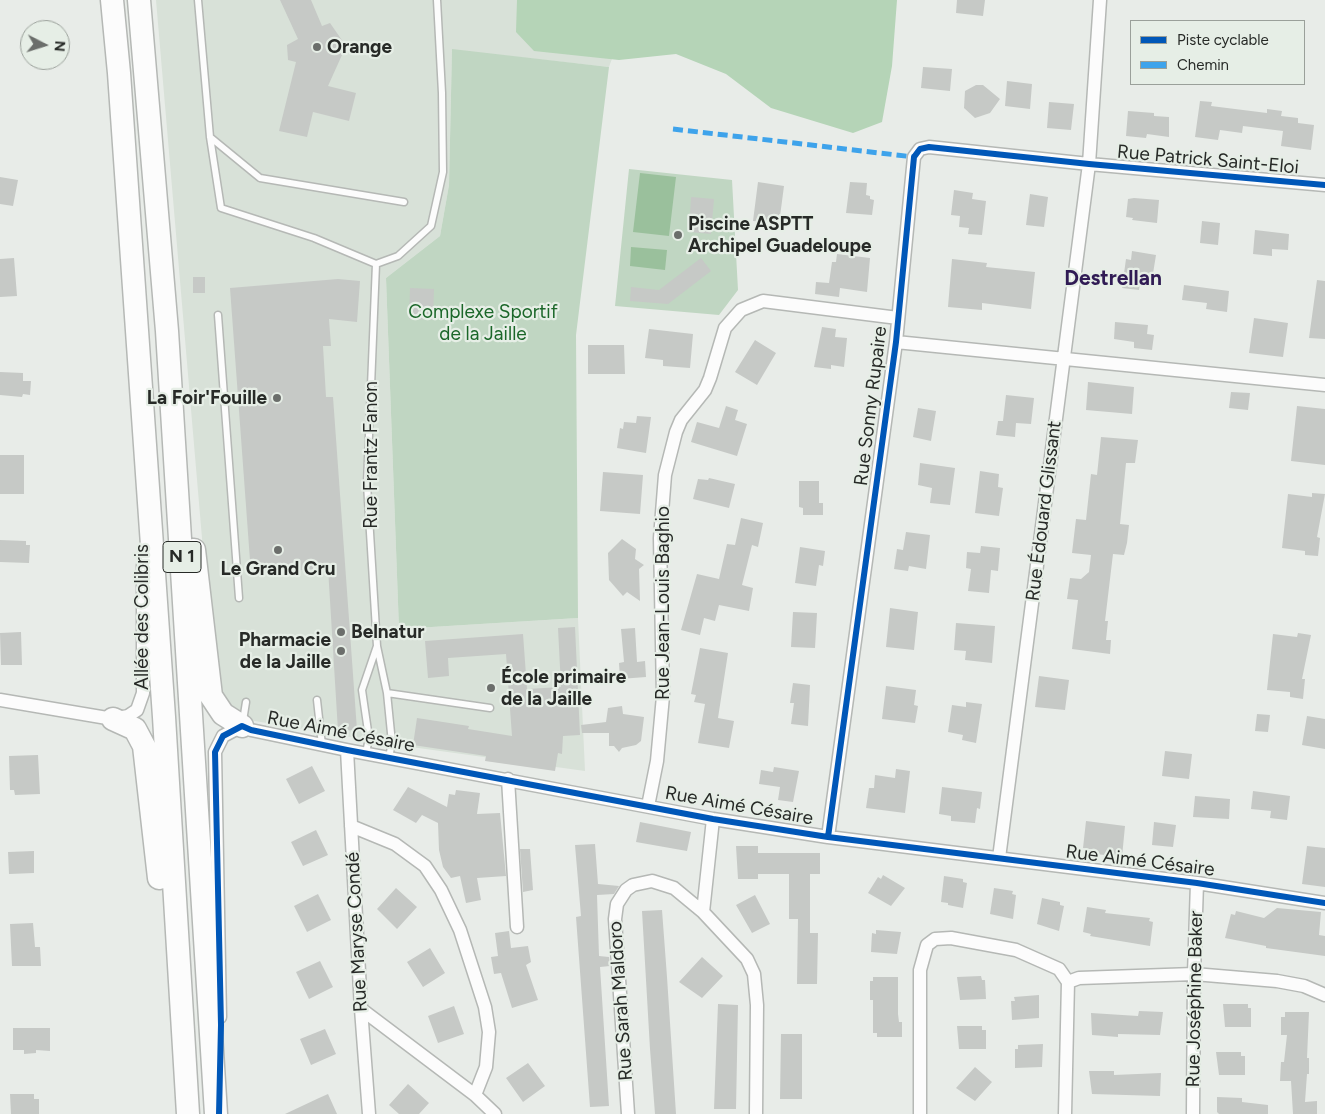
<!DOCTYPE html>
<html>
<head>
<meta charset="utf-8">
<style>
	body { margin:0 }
	#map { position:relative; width:1325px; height:1114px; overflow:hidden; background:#e8ece8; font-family:Figtree,sans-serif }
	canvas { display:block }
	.legend { position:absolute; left:1130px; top:20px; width:175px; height:65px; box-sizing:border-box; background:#e6eee6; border:1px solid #9aa09a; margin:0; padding:6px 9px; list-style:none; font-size:15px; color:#272a27 }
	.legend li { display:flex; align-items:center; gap:10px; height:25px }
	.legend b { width:25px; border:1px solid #9aa09a }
	.north { position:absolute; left:20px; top:20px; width:50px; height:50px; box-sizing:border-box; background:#e6eee6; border:1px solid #9aa09a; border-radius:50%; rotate:95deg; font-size:14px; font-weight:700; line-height:20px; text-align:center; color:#272a27 }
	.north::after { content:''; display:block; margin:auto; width:18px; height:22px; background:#6b6e6b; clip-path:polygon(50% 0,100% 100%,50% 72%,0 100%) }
</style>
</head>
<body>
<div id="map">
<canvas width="1325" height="1114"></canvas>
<ul class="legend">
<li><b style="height:6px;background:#0057b8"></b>Piste cyclable</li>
<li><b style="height:6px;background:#3ea3eb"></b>Chemin</li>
</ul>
<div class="north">N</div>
</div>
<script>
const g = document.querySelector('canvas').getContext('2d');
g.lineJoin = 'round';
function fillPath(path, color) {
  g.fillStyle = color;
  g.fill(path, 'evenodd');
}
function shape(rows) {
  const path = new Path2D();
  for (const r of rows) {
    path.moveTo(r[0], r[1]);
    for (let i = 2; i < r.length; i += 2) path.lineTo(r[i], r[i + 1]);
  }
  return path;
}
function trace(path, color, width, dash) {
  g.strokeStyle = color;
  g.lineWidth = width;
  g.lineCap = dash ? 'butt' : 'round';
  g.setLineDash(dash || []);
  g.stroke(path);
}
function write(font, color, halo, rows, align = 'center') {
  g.font = font + ' Figtree,sans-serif';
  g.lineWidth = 4.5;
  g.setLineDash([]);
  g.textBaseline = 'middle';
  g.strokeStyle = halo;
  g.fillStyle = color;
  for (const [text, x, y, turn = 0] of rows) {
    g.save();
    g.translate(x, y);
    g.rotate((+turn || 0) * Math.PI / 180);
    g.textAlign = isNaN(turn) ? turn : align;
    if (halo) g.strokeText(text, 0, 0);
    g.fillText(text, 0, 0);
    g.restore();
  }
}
fillPath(shape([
	[156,0,633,0,609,67,452,50,449,185,440,236,386,278,399,629,578,618,585,771,404,746,231,717,215,690]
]), '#d8e1d8');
fillPath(shape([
	[452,49,609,67,576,335,578,618,399,629,386,278,440,236,449,185],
	[629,169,732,180,738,290,719,315,615,306]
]), '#c0d6c2');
fillPath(shape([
	[517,0,897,0,892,66,882,122,853,133,771,108,726,74,676,54,619,60,534,51,516,32]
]), '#b5d4b7');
fillPath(shape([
	[640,173,676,177,669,236,633,232],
	[631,247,667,250,665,270,630,266]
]), '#9ac09c');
fillPath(shape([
	[280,0,311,0,322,26,330,23,346,46,328,86,356,93,349,121,313,112,307,137,279,131,296,62,288,60,287,45,298,39],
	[957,0,985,0,983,16,956,13],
	[923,67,952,69,950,91,921,88],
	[1007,81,1032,84,1030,109,1005,106],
	[976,85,983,85,1000,99,990,113,975,118,964,108,965,91],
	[1200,101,1212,102,1211,106,1267,113,1267,109,1282,111,1281,116,1298,118,1298,123,1314,125,1311,150,1281,146,1283,131,1243,126,1242,133,1220,130,1218,140,1195,137],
	[1049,102,1074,104,1071,130,1047,128],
	[1128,111,1154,113,1154,116,1169,117,1169,137,1147,134,1146,138,1126,136],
	[0,177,18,180,13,206,0,204],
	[758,182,784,186,779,224,753,221],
	[850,182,867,183,866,195,870,196,870,199,874,200,872,215,846,213],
	[954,190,973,193,972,199,986,201,982,235,968,234,969,228,959,227,960,216,951,215],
	[1030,194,1048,197,1044,227,1026,225],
	[691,197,714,199,711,234,689,232],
	[1134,198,1159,200,1157,223,1132,220,1133,218,1126,217,1128,199],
	[1202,221,1220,223,1218,245,1200,243],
	[1255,230,1289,234,1288,250,1272,249,1272,256,1253,254],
	[1132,251,1156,255,1151,286,1140,284,1139,290,1122,288,1126,259,1131,260],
	[837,254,870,258,867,292,840,288,839,297,815,294,816,282,829,283,832,262,836,262],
	[14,258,17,296,0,297,0,259],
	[701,258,711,271,668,304,630,301,631,287,659,290],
	[952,259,987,263,986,267,1035,272,1031,309,982,303,982,310,948,307],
	[193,277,205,277,205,293,193,293],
	[338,279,360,281,357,322,329,319,331,346,323,346,326,397,333,397,357,730,338,731,328,568,251,574,230,288],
	[1317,280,1325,281,1325,339,1309,338],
	[1184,285,1229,291,1227,312,1206,309,1207,303,1182,300],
	[410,288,434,289,433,320,409,319],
	[1254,318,1288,323,1283,357,1249,353],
	[1115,322,1148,325,1147,334,1154,335,1152,350,1134,348,1134,342,1114,339],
	[822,327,836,329,835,337,847,338,844,367,831,365,831,369,814,367],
	[649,329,693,334,690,368,663,366,663,360,645,358],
	[755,340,776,353,757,385,735,372],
	[588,345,624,345,625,374,588,374],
	[0,372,23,373,23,381,31,381,30,395,23,394,22,397,0,395],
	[1088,382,1134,387,1132,414,1086,410],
	[1231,392,1250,393,1248,410,1229,408],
	[1006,395,1034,398,1031,424,1016,423,1015,437,996,435,998,421,1003,421],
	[726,406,738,410,735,420,747,424,737,456,691,442,697,422,719,428],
	[1297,406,1325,409,1325,465,1291,461],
	[918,408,936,411,931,441,913,437],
	[637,416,651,417,646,453,617,448,620,428,623,429,624,422,636,423],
	[1101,437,1138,440,1135,463,1126,463,1120,524,1129,525,1127,543,1124,555,1113,554,1105,621,1108,621,1106,640,1111,640,1110,654,1072,649,1078,600,1067,599,1070,578,1081,579,1089,572,1091,555,1072,553,1076,519,1086,520,1091,474,1097,475],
	[0,455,24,455,24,494,0,494],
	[920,463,955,468,950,505,930,503,932,488,918,485],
	[980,471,999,474,998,487,1003,488,999,516,975,513],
	[603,472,643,475,640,514,600,511],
	[709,478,735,484,729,508,693,499,698,479,708,480],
	[799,481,819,481,819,503,823,503,823,515,803,515,803,508,799,507],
	[1312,493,1325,494,1317,537,1320,538,1318,556,1305,555,1305,551,1282,548,1288,494,1312,497],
	[741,518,763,523,758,547,752,545,742,585,753,588,749,611,719,605,715,621,704,618,700,635,681,630,697,574,719,579,727,544,735,545],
	[906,532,930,535,926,569,909,566,908,571,894,569,897,549,903,550],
	[622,539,636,549,635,559,644,565,639,569,640,601,627,592,623,596,609,580,608,553],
	[0,540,26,541,26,545,30,545,29,563,0,562],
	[981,546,1000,548,998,571,991,570,989,593,968,591,971,569,966,568,967,552,980,553],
	[800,547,825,551,823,566,819,565,816,586,795,583],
	[890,608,918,612,914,650,886,647],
	[793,612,817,613,815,648,791,647],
	[956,623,995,626,992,663,965,660,966,651,954,650],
	[575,627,580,735,563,736,562,754,558,753,555,771,485,761,486,756,413,745,417,718,469,726,468,729,512,736,506,654,448,658,449,676,428,678,425,641,523,634,527,689,561,687,558,628],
	[635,628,637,662,645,661,646,677,620,679,619,663,624,662,621,629],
	[21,632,22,665,1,665,0,633],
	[1298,633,1311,635,1302,679,1305,679,1303,699,1290,697,1290,692,1267,690,1273,634,1297,637],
	[700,648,728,653,718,718,734,721,729,748,698,743,705,704,694,702,696,695,691,694],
	[1039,676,1069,680,1065,710,1035,707],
	[793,683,810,685,808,726,791,724,794,703,790,703],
	[886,686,916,690,914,705,918,706,915,723,882,719],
	[966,702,982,704,976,743,962,740,963,735,948,732,952,705,966,707],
	[622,706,623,714,644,717,641,741,636,745,622,748,619,752,614,746,609,746,609,733,582,733,581,725,606,722,608,708],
	[1257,714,1270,715,1268,732,1255,731],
	[1307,716,1325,719,1325,749,1302,745],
	[1165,751,1192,754,1189,779,1162,776],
	[38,755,40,794,15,795,14,790,10,790,9,756],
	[312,766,325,791,299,804,286,779],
	[774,767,799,771,793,802,778,800,780,787,759,784,761,770,773,772],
	[896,769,910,771,905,813,866,808,869,788,874,788,875,775,895,778],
	[408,787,447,807,449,794,455,795,456,790,480,793,477,814,500,813,506,876,477,878,481,900,466,903,460,876,451,878,443,867,439,850,438,823,422,815,416,823,393,810],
	[942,787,982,792,980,809,977,808,975,823,951,821,951,816,939,814],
	[1253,791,1290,796,1287,820,1270,818,1271,811,1251,809],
	[1195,796,1230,799,1229,819,1193,817],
	[1086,821,1125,826,1122,857,1096,854,1096,850,1083,848],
	[640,822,691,832,687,851,636,842],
	[1154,822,1176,825,1173,847,1152,845],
	[316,830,328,855,303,866,291,842],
	[595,844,598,884,619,886,614,894,597,895,599,956,609,957,610,966,600,967,609,1106,590,1107,576,917,581,916,575,845],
	[736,846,758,846,758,853,820,853,820,874,810,874,810,933,818,933,817,984,797,984,798,919,789,919,789,874,758,874,758,879,738,879],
	[1307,846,1325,848,1325,887,1302,884],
	[520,849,530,849,533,890,523,892],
	[34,851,34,873,9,874,8,852],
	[883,875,905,888,891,906,868,893,878,877,881,879],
	[944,876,963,879,963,882,967,883,963,908,948,905,948,903,941,902],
	[396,888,417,907,397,929,377,909],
	[994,888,1013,891,1012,894,1016,895,1013,919,990,914],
	[318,894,331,920,307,932,294,906],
	[755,895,770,924,752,933,736,905],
	[1042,898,1060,902,1060,905,1064,906,1059,931,1037,924],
	[1087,907,1106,910,1105,913,1150,918,1149,921,1153,922,1150,946,1090,936,1091,934,1083,932],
	[1277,908,1321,912,1319,935,1325,936,1325,956,1266,948,1266,946,1225,938,1231,914,1235,915,1236,911,1264,918],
	[662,910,667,977,676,1114,655,1114,650,1049,642,911],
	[33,923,35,947,40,947,41,966,12,966,10,924],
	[876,930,901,932,897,954,871,952,872,933,876,934],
	[509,931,511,948,528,946,531,962,526,965,538,1000,512,1008,501,973,494,974,491,957,498,956,495,933],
	[430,948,445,973,423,987,407,962],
	[702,957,723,976,702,998,679,982],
	[320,961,333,987,309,999,296,972],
	[981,976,982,980,985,980,986,999,960,1000,957,977],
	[873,977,898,977,898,1014,899,1022,902,1022,902,1037,877,1037,877,1033,873,1033,873,1000,870,1000,870,981,873,981],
	[1039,995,1039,1018,1012,1020,1011,1001,1015,1001,1014,997],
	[718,1004,738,1005,736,1109,714,1109],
	[1223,1004,1248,1004,1248,1008,1251,1008,1251,1027,1225,1027],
	[454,1006,464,1034,438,1043,428,1016],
	[1139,1011,1163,1012,1160,1035,1118,1034,1118,1037,1092,1035,1091,1013,1138,1016],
	[1285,1012,1309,1012,1307,1058,1309,1058,1309,1074,1307,1074,1305,1102,1317,1101,1317,1114,1293,1114,1291,1081,1280,1081,1281,1062,1284,1062,1287,1035,1281,1035,1281,1017,1285,1017],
	[957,1026,982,1026,982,1030,986,1030,986,1049,959,1049],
	[13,1028,50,1028,50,1051,36,1050,36,1053,24,1054,24,1050,13,1050],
	[325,1029,336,1054,311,1065,300,1039],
	[781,1034,802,1034,802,1099,780,1099],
	[1043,1044,1042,1067,1015,1068,1015,1049,1018,1049,1018,1045],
	[1216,1052,1241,1052,1241,1056,1245,1056,1245,1075,1219,1075],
	[528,1063,545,1086,523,1102,506,1078],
	[975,1067,992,1082,975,1101,956,1088],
	[1089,1071,1114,1071,1114,1075,1161,1073,1160,1096,1092,1094],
	[408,1084,429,1103,419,1114,399,1114,389,1105],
	[10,1094,34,1094,34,1099,39,1099,39,1114,11,1114],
	[328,1094,337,1114,285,1114,319,1098],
	[1217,1097,1242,1098,1242,1102,1268,1105,1268,1114,1219,1114,1217,1112]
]), '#c6c9c6');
const lane = shape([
	[198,0,210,137,221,208,314,238,376,264,398,256,431,226,443,172,442,93,437,0],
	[210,137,260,178,404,202],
	[376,264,367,484,377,646,387,693,392,743,389,757],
	[218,315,239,598],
	[387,693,490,708],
	[317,700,322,745],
	[243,721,246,702],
	[366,753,369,738,362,690,377,646]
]);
const street = shape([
	[896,342,1325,385],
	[0,700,113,719,128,716,137,710,143,693,143,565],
	[347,750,361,1009,369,1114],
	[508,779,517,927],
	[648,806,657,761,663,696,660,538,665,475,676,432,681,420,705,390,710,378,725,328,741,310,763,301,898,318],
	[713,819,703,912,747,959,754,974,757,1005,756,1114],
	[351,826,395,844,425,866,441,890,460,930,485,1007,489,1032,486,1067,475,1095],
	[828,837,896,342,914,157,920,149,929,147,1089,164,1325,185],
	[999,858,1089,164,1100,0],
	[361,1009,475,1095,495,1114],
	[220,1017,215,752,223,736,242,726,251,730,347,750,713,819,828,837,1197,883,1325,903],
	[628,1114,615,919,617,904,626,890,633,885,652,881,674,888,703,912],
	[920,1114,920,970,927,945,935,939,951,938,1016,950,1059,969,1068,982,1079,978,1194,974,1277,981,1304,986,1325,995],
	[1065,1114,1068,982],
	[1193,1114,1194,974,1197,883]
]);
const highway = shape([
	[112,0,119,73,164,717,188,1114],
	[139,0,167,331,216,1114],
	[194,550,211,696,223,714,242,726],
	[113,719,135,729,144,746,159,878]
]);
trace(lane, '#b5b8b5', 9);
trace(street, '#b5b8b5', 15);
trace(highway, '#b5b8b5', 25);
trace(lane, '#fcfcfc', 6);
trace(street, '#fcfcfc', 12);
trace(highway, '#fcfcfc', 22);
trace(shape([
	[673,129,914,157]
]), '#3ea3eb', 5, [10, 5]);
trace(shape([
	[828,837,896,342,914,157,920,149,929,147,1089,164,1325,185],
	[219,1114,221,1025,215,752,223,736,242,726,251,730,347,750,713,819,828,837,1197,883,1325,903]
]), '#0057b8', 6);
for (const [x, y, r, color] of [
	[317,47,5,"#6b6e6b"],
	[678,235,5,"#6b6e6b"],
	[277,398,5,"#6b6e6b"],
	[278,550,5,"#6b6e6b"],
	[341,632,5,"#6b6e6b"],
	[341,651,5,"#6b6e6b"],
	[491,688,5,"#6b6e6b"]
]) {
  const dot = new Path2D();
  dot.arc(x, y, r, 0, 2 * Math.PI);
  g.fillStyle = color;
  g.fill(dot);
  trace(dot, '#e6eee6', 2);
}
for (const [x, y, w] of [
	[182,557,38]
]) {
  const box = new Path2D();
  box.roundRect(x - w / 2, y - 15.5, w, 31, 4);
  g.fillStyle = '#e6eee6';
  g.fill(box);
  trace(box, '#272a27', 1);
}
write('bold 18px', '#272a27', null, [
	["N 1",182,557]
]);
write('bold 19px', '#272a27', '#e6eee6', [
	["Orange",327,47],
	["Piscine ASPTT",688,224],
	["Archipel Guadeloupe",688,246],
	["La Foir'Fouille",267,398,"right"],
	["Le Grand Cru",278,569,"center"],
	["Belnatur",351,632],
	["Pharmacie",331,640,"right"],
	["de la Jaille",331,662,"right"],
	["École primaire",501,677],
	["de la Jaille",501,699]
], 'left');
write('19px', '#272a27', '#e6eee6', [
	["Rue Patrick Saint-Eloi",1208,160,5],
	["Rue Sonny Rupaire",871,406,-83],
	["Rue Frantz Fanon",371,455,-90],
	["Rue Édouard Glissant",1044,511,-83],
	["Rue Jean-Louis Baghio",663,603,-90],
	["Allée des Colibris",142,617,-90],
	["Rue Aimé Césaire",341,732,11],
	["Rue Aimé Césaire",739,806,10],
	["Rue Aimé Césaire",1140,861,7],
	["Rue Maryse Condé",357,932,-93],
	["Rue Joséphine Baker",1195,999,-89],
	["Rue Sarah Maldoro",621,1001,-94]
]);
write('19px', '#1b6729', '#e6eee6', [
	["Complexe Sportif",483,312],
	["de la Jaille",483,334]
]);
write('bold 21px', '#301b54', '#e6eee6', [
	["Destrellan",1113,279]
]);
</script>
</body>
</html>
